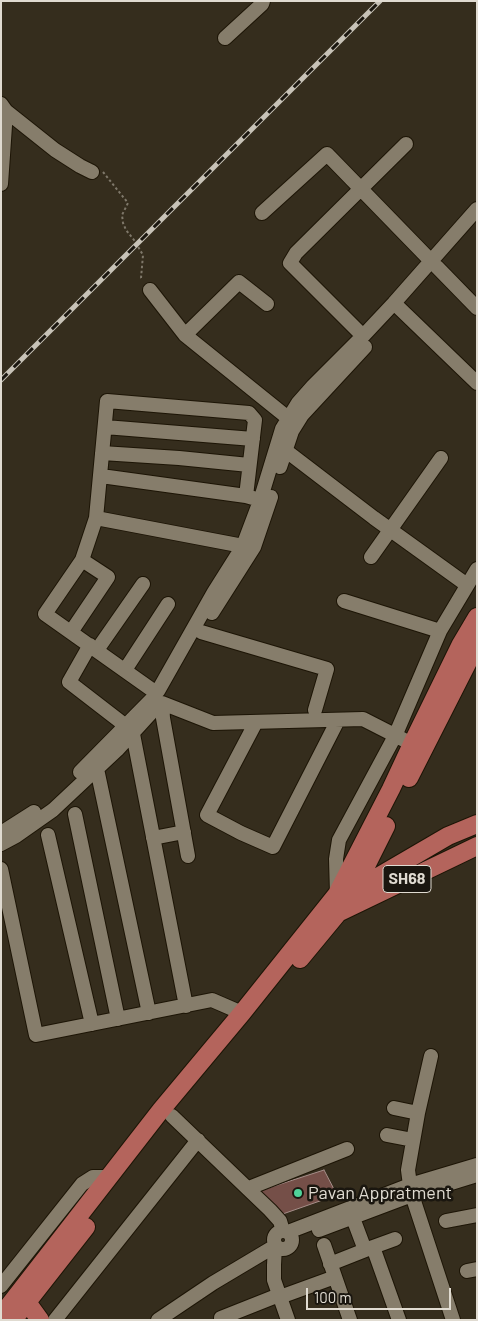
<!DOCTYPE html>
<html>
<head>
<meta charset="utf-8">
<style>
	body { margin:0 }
	#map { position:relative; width:478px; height:1321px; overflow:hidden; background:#352d1d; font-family:Barlow,sans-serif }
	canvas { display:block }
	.frame { position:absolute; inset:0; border:2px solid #e0dbd1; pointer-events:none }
	.scale { position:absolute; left:306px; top:1288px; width:145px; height:22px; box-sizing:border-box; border:2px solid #e0dbd1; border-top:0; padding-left:6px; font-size:15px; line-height:18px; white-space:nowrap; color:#e0dbd1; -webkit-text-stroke:4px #1a160f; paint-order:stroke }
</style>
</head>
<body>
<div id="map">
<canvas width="478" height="1321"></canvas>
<div class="frame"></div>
<div class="scale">100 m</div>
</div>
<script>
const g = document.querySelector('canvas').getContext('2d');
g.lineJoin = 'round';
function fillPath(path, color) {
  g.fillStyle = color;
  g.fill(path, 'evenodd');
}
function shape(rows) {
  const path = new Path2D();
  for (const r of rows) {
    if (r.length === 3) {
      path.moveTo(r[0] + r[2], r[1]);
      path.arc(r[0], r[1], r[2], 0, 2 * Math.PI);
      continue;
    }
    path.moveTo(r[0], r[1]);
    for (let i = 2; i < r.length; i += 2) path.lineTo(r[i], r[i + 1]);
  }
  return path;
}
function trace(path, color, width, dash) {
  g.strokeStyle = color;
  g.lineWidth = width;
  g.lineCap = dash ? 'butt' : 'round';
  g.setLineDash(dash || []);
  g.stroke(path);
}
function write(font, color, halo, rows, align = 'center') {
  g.font = font + ' Barlow,sans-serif';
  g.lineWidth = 5;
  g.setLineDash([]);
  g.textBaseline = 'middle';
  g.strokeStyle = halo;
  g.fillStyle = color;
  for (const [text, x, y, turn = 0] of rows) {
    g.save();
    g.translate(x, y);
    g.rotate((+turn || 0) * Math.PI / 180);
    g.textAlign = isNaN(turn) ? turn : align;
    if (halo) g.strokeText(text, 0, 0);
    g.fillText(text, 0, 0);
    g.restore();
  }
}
const building = shape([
	[324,1170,337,1195,277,1216,259,1191,324,1170]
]);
fillPath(building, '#754f48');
trace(building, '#a68f8a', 1);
const minor = shape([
	[225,38,262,4,263,1],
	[1,104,6,111,55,150,80,166,92,172],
	[1,184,6,111],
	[262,213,327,154,431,261],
	[437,267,477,308],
	[150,290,185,335],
	[394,303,477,383],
	[267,304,239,282,185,335,288,418],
	[363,336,290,263,296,253,406,144],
	[105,427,253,439],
	[285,450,374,518,467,585],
	[102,453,179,458,249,465],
	[280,467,292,431,302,415,365,347],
	[101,476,246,496,253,498],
	[243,546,96,518,107,401,249,413,255,420,246,496],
	[371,557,441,458],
	[82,560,96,518],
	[344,601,440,631],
	[212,613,254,547,271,497],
	[71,632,108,577,82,560,45,614,155,692],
	[201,632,327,669,315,710],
	[90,645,69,682,126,726],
	[97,650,143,584],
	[125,670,168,604],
	[158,691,214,592,243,546,260,501,282,429,298,403,313,386,363,336,394,303,477,209],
	[256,722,207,815,241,833,273,847,338,720],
	[133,734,186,1006],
	[97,769,149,1013],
	[80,772,151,700],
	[75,814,118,1019],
	[1,833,34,812],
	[48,835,92,1024],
	[153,838,184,832],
	[1,844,16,836,53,810,117,750,159,704],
	[188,856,163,718,162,703,213,723,363,719,412,744],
	[1,869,36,1035,212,1000,242,1013],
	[337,894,336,859,339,840,395,736,440,631,477,569],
	[394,1108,418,1113],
	[172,1116,270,1210,280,1221,283,1231],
	[387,1135,413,1140],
	[410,1185,408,1170,418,1113,431,1056],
	[249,1188,347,1149],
	[412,1195,453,1320],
	[353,1218,365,1250],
	[446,1221,477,1215],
	[319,1230,412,1195,477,1175],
	[283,1240,9],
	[288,1232,410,1185,477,1165],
	[324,1245,350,1320],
	[275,1246,274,1265,274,1280,288,1320],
	[373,1247,395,1239],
	[330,1264,373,1247,399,1320],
	[467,1271,477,1269],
	[1,1286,82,1184,93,1177,109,1177],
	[280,1297,335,1277],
	[55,1320,198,1140],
	[158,1320,213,1283,275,1246],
	[221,1320,221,1318,279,1295]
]);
const major = shape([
	[409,778,477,644],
	[352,892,448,836,477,824],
	[340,912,477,846],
	[300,959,338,913,353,892,386,826],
	[27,1302,40,1320],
	[1,1316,161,1110,242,1013,337,894,391,789,412,744,461,644,477,617],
	[13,1320,86,1227]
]);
trace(minor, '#1d1506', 16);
trace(major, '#1d1506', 20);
trace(shape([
	[103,172,128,203,122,215,123,223,126,230,134,240,143,255,141,278,142,280]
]), '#7f786a', 2, [2.5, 2.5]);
trace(minor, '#867d6b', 14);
trace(major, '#b4645c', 18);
const rail = shape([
	[1,380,380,1]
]);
trace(rail, '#c7c2b7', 5);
trace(rail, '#1a160f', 3, [9]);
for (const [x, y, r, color] of [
	[298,1193,5,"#4fd399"]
]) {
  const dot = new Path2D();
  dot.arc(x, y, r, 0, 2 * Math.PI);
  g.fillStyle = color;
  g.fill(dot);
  trace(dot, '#1a160f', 2);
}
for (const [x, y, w] of [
	[407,879,48]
]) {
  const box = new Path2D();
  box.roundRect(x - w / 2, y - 13.5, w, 27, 4);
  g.fillStyle = '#1a160f';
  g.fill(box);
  trace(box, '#e0dbd1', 1);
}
write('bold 16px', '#e0dbd1', null, [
	["SH68",407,879]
]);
write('18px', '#e0dbd1', '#1a160f', [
	["Pavan Appratment",308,1193]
], 'left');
</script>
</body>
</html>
